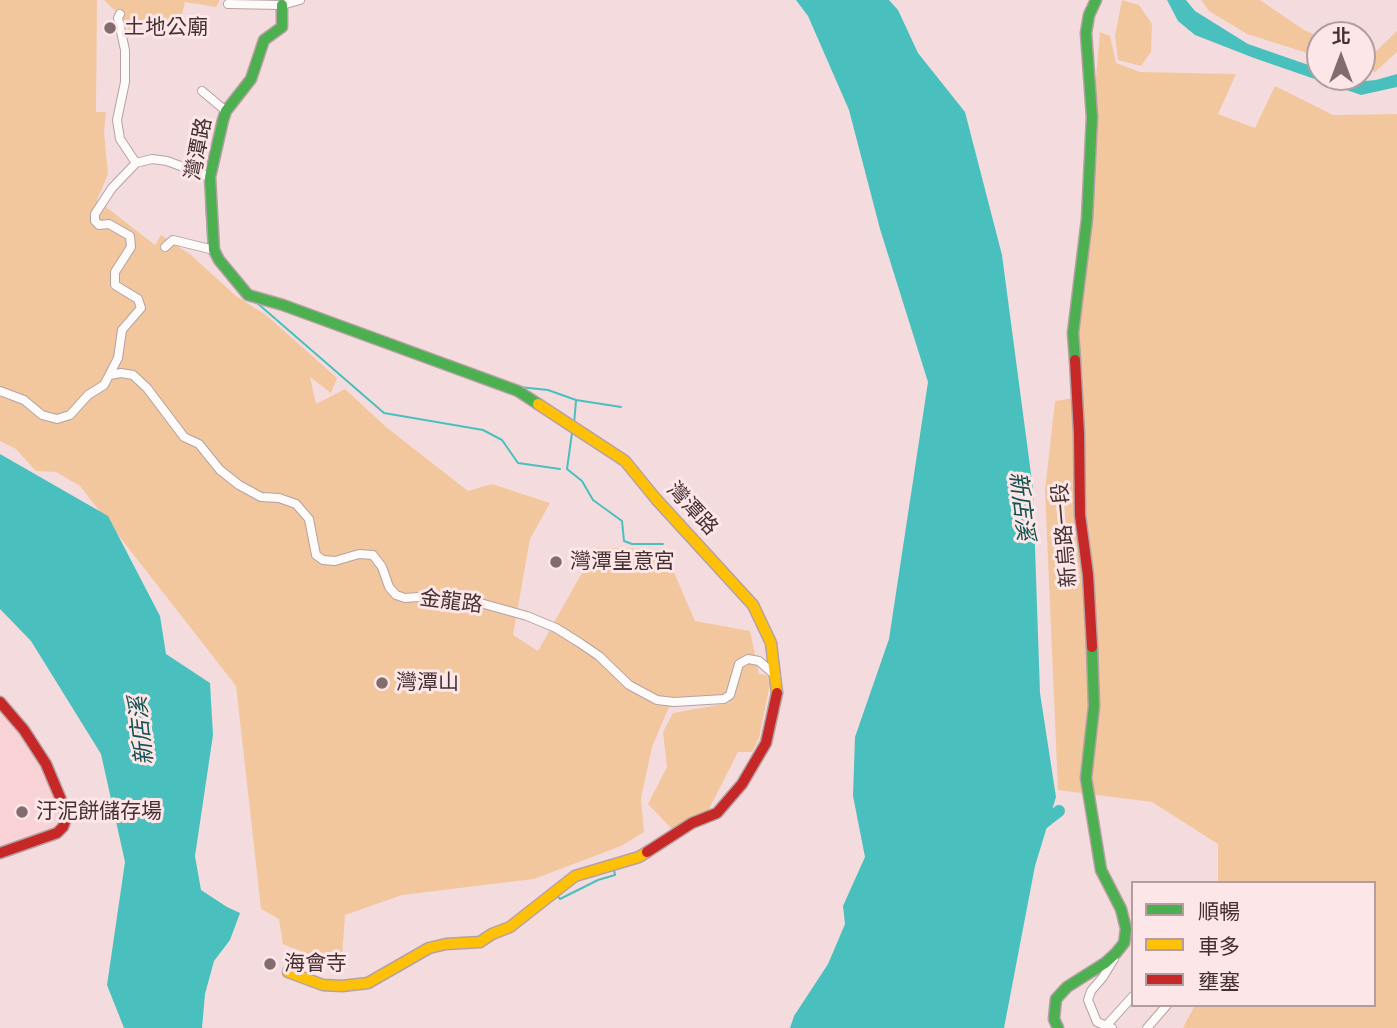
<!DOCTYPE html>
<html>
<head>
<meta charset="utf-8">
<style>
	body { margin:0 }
	#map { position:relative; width:1397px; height:1028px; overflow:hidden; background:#f4dcde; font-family:Rubik,"Noto Sans TC",sans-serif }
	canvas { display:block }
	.legend { position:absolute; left:1131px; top:881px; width:245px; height:126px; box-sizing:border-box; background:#fce6e7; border:2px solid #b39d9f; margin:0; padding:9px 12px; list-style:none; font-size:21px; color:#453032 }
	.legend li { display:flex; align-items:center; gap:14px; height:35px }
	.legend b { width:35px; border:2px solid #b39d9f }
	.north { position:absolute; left:1306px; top:21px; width:70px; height:70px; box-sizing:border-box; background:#fce6e7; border:2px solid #b39d9f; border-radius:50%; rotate:0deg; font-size:19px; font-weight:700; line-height:28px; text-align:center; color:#453032 }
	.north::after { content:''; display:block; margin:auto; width:24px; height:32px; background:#826c6e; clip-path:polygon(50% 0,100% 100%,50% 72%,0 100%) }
</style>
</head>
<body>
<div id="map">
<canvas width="1397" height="1028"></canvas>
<ul class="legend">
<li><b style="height:9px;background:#4caf50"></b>順暢</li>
<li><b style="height:9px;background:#ffc107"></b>車多</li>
<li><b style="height:9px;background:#c62828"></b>壅塞</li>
</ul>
<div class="north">北</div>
</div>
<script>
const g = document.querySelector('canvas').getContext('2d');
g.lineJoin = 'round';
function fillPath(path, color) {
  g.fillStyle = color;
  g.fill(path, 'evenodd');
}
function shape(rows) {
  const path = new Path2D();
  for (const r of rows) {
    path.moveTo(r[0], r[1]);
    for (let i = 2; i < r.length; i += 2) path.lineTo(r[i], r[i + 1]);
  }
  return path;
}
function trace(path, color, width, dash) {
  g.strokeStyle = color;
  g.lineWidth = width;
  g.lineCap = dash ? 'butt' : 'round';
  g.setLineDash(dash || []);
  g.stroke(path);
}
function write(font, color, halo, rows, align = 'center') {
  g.font = font + ' Rubik,"Noto Sans TC",sans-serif';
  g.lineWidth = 6;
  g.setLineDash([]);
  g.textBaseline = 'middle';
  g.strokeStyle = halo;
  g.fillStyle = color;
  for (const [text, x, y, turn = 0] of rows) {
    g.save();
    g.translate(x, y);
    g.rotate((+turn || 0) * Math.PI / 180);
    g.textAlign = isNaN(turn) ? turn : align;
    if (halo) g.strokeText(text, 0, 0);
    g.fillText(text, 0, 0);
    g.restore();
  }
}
fillPath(shape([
	[0,708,20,732,41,765,60,806,60,816,53,827,0,845]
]), '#f8d2d5');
fillPath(shape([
	[0,0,97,0,96,112,106,112,104,131,108,174,97,200,155,245,161,235,191,255,236,296,266,315,337,378,331,393,310,377,316,404,345,389,386,427,468,491,492,484,550,503,530,539,513,635,538,651,596,548,664,549,695,621,750,631,759,674,767,675,770,684,759,738,752,752,738,752,707,813,672,829,648,804,667,767,663,732,673,713,729,703,735,691,717,703,669,707,652,747,641,798,644,832,621,846,534,879,402,895,345,915,342,956,325,961,283,944,279,919,261,909,236,686,80,486,56,472,36,471,16,449,0,441],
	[104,0,220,0,216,7,185,2,178,31,169,31,170,25,146,21,130,32,123,19],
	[1122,0,1139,5,1152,24,1151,52,1141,66,1118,60,1115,36],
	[1201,0,1260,0,1304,30,1320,37,1320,57,1247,34,1209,11],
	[1397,31,1397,52,1375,72,1362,68,1362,58,1367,60],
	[1100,32,1110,36,1116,63,1140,72,1236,74,1218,114,1255,128,1275,86,1333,115,1397,114,1397,1028,1183,1028,1195,1005,1374,1005,1374,883,1218,883,1218,844,1152,802,1058,790,1045,490,1055,401,1080,397,1074,327]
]), '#f2c79d');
fillPath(shape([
	[796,0,889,0,898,10,918,53,965,112,1002,255,1033,489,1040,693,1056,797,1035,866,1004,1028,790,1028,794,1016,828,964,845,924,843,906,865,857,853,796,855,737,889,639,928,382,880,229,849,110,808,16],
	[1167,0,1186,0,1195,11,1248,44,1320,69,1320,77,1341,77,1354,82,1376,80,1397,74,1397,87,1361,95,1254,58,1195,35,1178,21],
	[0,454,108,516,160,616,166,654,210,683,213,735,195,856,201,890,227,907,240,913,230,940,214,961,205,994,202,1028,124,1028,107,985,125,862,101,754,31,641,0,609]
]), '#49c0be');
trace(shape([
	[206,204,208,237],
	[256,302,384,413,483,430,502,440,518,463,560,469],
	[519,387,548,390,576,400,621,407],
	[574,424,576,401],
	[572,433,567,469,582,481,593,500,622,521,624,541,632,544,663,544],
	[557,895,560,899,598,880,615,875,614,870]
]), '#49c0be', 2);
trace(shape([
	[1037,828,1059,811]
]), '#49c0be', 12);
const street = shape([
	[228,4,282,5,300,0],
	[120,14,118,18,125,50,125,82,117,120,120,139,136,163],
	[202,91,226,111],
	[165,247,173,240,214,250],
	[110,375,121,373,133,375,147,388,184,437,199,444,220,470,239,485,261,497,279,498,296,504,309,519,316,555,323,560,335,561,359,554,373,555,382,567,389,587,396,595,405,598,432,596,466,599,527,616,556,628,580,643,599,656,629,685,657,700,674,702,724,699,730,695,739,664,748,659,759,661,776,676],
	[0,391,24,400,42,415,57,419,70,415,88,395,104,385,118,358,122,330,141,308,138,299,115,285,115,272,131,247,130,236,109,224,99,225,95,221,95,214,112,188,136,163,152,159,167,161,210,177],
	[1106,1026,1133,996],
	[1112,1028,1097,1022,1088,1000,1091,991,1103,977,1114,959],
	[1147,1028,1167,1005]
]);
const fast = shape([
	[282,5,282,27,264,40,251,79,226,111,223,120,210,177,214,250,219,260,248,295,283,305,518,391,538,404],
	[1075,360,1073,333,1087,219,1092,117,1086,33,1089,15,1096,0],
	[1058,1028,1054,1019,1056,999,1067,987,1105,963,1116,953,1124,943,1126,929,1121,909,1101,870,1086,778,1094,706,1092,647]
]);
const slow = shape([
	[538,404,625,461,656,499,753,605,771,643,777,693],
	[288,972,323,985,342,986,368,983,429,948,446,944,480,942,492,934,510,927,575,876,639,857,647,852]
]);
const jam = shape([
	[1075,360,1079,433,1080,515,1088,575,1092,647],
	[0,702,24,730,46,764,62,802,66,819,63,827,57,833,0,853],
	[647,852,692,823,717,813,742,784,766,743,777,693]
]);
trace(street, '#b5a1a3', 10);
trace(fast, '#b5a1a3', 13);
trace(slow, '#b5a1a3', 13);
trace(jam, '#b5a1a3', 13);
trace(street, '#fdfafa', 8);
trace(fast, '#4caf50', 10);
trace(slow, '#ffc107', 10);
trace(jam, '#c62828', 10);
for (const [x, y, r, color] of [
	[110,28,7,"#826c6e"],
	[556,562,7,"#826c6e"],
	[382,683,7,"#826c6e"],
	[22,812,7,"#826c6e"],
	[270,964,7,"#826c6e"]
]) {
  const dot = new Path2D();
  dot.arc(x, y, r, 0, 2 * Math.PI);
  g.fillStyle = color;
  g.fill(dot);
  trace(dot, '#fce6e7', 2.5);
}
write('21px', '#453032', '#fce6e7', [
	["土地公廟",124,28],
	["灣潭皇意宮",570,562],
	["灣潭山",396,683],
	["汙泥餅儲存場",36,812],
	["海會寺",284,964]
], 'left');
write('21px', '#453032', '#fce6e7', [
	["灣潭路",199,149,-79],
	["灣潭路",692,509,47],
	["新烏路一段",1065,535,-95],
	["金龍路",451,602,7]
]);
write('italic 23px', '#165251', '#fce6e7', [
	["新店溪",1021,506,83],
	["新店溪",142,731,-96]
]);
</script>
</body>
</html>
